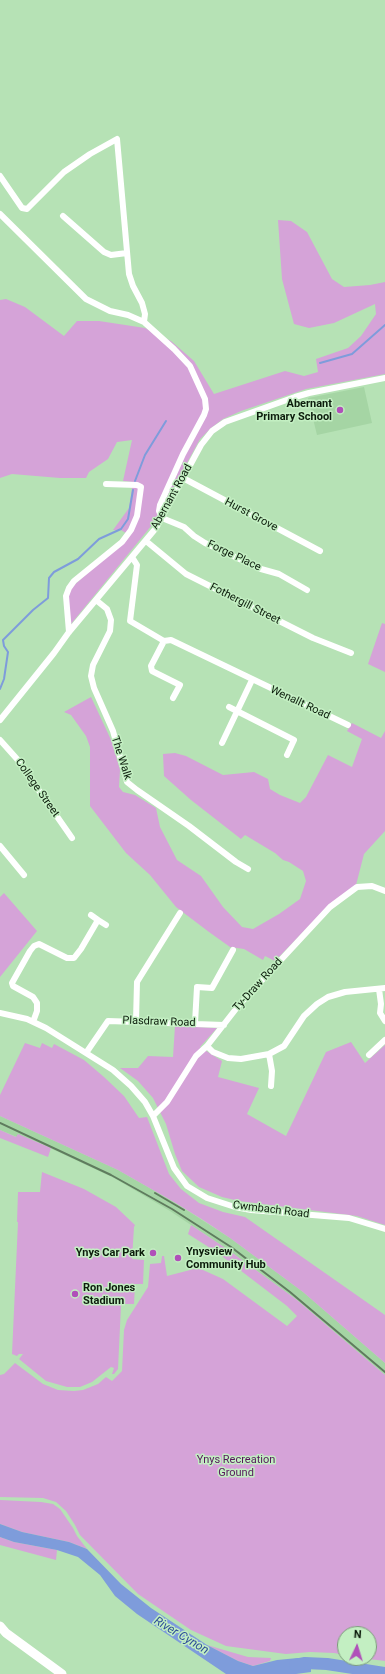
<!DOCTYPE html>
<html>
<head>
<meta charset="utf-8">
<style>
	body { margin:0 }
	#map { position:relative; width:385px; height:1674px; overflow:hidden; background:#b6e2b5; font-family:Roboto,sans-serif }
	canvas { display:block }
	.north { position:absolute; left:337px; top:1626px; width:40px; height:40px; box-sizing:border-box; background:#c3efc2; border:1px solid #7a9b79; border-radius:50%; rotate:4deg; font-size:11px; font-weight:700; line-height:16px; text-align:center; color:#0c1c0c }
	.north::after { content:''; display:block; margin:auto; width:14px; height:18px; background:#b050b9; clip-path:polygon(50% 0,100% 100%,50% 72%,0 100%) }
</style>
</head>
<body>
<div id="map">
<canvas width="385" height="1674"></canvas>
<div class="north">N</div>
</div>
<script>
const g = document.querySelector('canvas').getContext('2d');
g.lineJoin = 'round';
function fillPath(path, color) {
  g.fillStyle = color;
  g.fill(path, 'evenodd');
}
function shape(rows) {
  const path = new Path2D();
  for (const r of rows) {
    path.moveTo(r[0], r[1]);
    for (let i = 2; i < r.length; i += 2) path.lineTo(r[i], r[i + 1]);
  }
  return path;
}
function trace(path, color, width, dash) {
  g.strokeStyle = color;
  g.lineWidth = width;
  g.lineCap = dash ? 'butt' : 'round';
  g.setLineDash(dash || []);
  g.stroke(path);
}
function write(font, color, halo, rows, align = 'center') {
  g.font = font + ' Roboto,sans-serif';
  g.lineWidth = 3;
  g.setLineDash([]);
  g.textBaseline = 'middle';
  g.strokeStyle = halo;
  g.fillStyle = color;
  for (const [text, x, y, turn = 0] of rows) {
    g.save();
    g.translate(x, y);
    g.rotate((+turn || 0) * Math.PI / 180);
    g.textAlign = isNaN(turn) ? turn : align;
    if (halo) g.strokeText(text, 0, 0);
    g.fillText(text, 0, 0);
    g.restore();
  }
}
fillPath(shape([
	[364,387,372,423,317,435,308,398],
	[0,1116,118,1170,174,1202,230,1238,303,1292,385,1363,385,1375,297,1300,227,1249,170,1211,114,1178,39,1143,18,1135,17,1137,0,1130]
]), '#a5d5a4');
fillPath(shape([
	[278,220,291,221,307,232,332,279,344,287,370,285,385,282,385,374,306,389,241,411,223,419,211,428,200,439,156,520,71,624,68,597,70,589,129,535,121,530,113,530,129,508,133,482,123,481,132,440,117,442,108,459,89,472,86,478,60,478,12,474,0,478,0,300,6,299,25,307,64,336,77,321,99,321,145,328,171,341,194,361,214,394,285,371,304,376,318,372,316,359,348,348,361,336,376,314,375,304,334,323,309,328,294,324,282,279],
	[382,623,385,624,385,672,368,664],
	[91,697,112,742,120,770,119,787,123,792,135,795,156,808,160,827,177,860,201,876,223,907,242,927,253,929,279,914,300,899,306,881,303,871,289,862,283,860,275,853,245,835,241,839,191,800,164,776,163,754,175,753,186,756,223,775,254,772,268,779,270,789,280,795,300,803,306,797,328,755,352,767,362,739,347,731,352,723,381,738,385,731,385,831,364,854,356,885,328,906,275,961,265,956,263,960,244,949,230,947,209,932,176,907,150,875,126,853,90,806,90,747,86,736,71,715,64,712],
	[4,893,37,931,0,977,0,897],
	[175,1026,217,1028,200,1047,222,1061,218,1077,259,1088,247,1114,286,1136,326,1052,351,1042,365,1063,385,1045,385,1225,357,1216,239,1201,222,1197,199,1187,182,1171,175,1154,166,1124,153,1098,138,1081,120,1068,138,1068,148,1056,173,1057],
	[25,1043,40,1048,42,1043,52,1048,54,1044,84,1060,104,1077,124,1096,139,1118,147,1117,169,1174,181,1189,199,1203,223,1212,245,1217,385,1315,385,1363,303,1292,230,1238,203,1220,174,1202,118,1170,0,1116,0,1095],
	[0,1130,16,1137,18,1134,51,1148,48,1157,0,1138],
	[42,1172,84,1189,116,1207,135,1225,134,1227,132,1259,144,1260,143,1284,135,1284,134,1304,123,1304,121,1306,118,1369,114,1374,112,1374,114,1368,111,1367,92,1382,80,1387,67,1387,46,1381,19,1359,23,1354,19,1354,17,1356,12,1354,18,1222,17,1222,18,1192,40,1192],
	[191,1225,227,1249,297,1300,385,1375,385,1661,361,1658,369,1658,369,1634,345,1634,345,1655,334,1653,310,1652,286,1654,226,1646,191,1630,138,1594,80,1535,75,1525,66,1511,56,1502,43,1498,0,1497,0,1375,4,1374,15,1363,43,1384,58,1390,74,1391,83,1390,98,1384,106,1377,112,1381,122,1371,124,1330,127,1320,148,1287,150,1264,161,1263,162,1256,164,1256,167,1276,194,1269,194,1266,223,1279,287,1326,297,1316,287,1306,215,1251,188,1234],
	[0,1500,41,1502,53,1504,60,1509,73,1528,77,1536,87,1549,69,1542,22,1532,0,1524],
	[0,1537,14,1542,57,1550,56,1560,0,1545],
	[207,1645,248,1657,271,1658,270,1661,253,1666,238,1661]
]), '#d5a3d8');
fillPath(shape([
	[0,1524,22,1532,69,1542,87,1549,121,1584,151,1608,207,1645,238,1661,253,1666,277,1660,298,1658,311,1660,311,1672,296,1674,226,1674,137,1614,115,1596,100,1575,78,1557,57,1550,14,1542,0,1537]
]), '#7e9cdb');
trace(shape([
	[320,363,352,354,385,325],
	[135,481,145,455,166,421],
	[0,689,4,679,8,652,4,646,3,640,33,610,48,598,49,578,54,572,78,559,99,539,121,529,128,519,133,490]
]), '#7e9cdb', 2);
trace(shape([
	[295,1665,305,1663,327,1664,385,1673]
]), '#7e9cdb', 12);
trace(shape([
	[0,176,22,208,27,209,64,172,90,154,117,139,129,274,133,286,142,303,145,314,144,322],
	[0,214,86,299,110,311,128,315,144,322,174,349,190,366,205,399,206,409,204,415,183,454,160,505,159,511,162,518,184,527,194,536,205,543,261,569,279,574,307,590],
	[63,216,104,252,111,255,127,253],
	[183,478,320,551],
	[146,541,186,574,313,638,351,653],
	[132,557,137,565,130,621,164,641],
	[96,600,107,609,111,620,110,631,93,665,91,676,94,688,113,731,127,782,137,790,189,826,236,862,248,869],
	[69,632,66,596,69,588,74,581,122,542,131,530,137,516,141,487,137,485,106,484],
	[164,641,171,640,348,725],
	[164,641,151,666,152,671,180,685,173,698],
	[229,707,294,740,287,755],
	[0,720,54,653,69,632,156,528,201,445,212,431,225,422,295,397,309,393,385,378],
	[0,740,17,759,72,838],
	[222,743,252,680],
	[0,846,24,875],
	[91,915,98,920],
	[379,989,381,1004,380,1013,385,1021],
	[0,1013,27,1019,46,1028,113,1070,131,1086,145,1102,153,1116,174,1168,187,1186,207,1198,235,1207,251,1210,349,1218,385,1229],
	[136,1021,137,982,180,913],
	[33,1022,37,1011,37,1003,33,997,13,986,12,983,30,951,34,946,39,944,67,958,74,958,81,949,98,920,106,925],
	[195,1023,197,987,212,988,233,950],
	[207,1046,213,1052,228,1058,241,1059,269,1054,284,1046,304,1016,317,1004,328,997,345,992,385,988],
	[86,1053,108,1021,224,1025],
	[269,1054,272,1071,271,1086],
	[369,1055,385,1040],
	[153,1116,167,1102,196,1056,207,1046,239,1005,330,907,357,887,372,886,385,891]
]), '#fff', 6);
trace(shape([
	[0,1626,6,1633,62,1674]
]), '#fff', 9);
trace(shape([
	[0,1123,111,1175,172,1209,231,1247,290,1292,385,1372],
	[155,1193,184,1210]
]), '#5f7c5e', 2);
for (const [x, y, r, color] of [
	[340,410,4,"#b050b9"],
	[153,1253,4,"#b050b9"],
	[178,1258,4,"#b050b9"],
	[75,1294,4,"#b050b9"]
]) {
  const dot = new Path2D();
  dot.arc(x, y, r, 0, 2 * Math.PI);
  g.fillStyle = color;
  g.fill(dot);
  trace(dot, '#c3efc2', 1.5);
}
write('bold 11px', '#0c1c0c', '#c3efc2', [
	["Abernant",332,404],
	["Primary School",332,417],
	["Ynysview",186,1252,"left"],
	["Community Hub",186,1265,"left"],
	["Ynys Car Park",145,1253],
	["Ron Jones",83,1288,"left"],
	["Stadium",83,1301,"left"]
], 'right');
write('11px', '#0c1c0c', '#c3efc2', [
	["Abernant Road",172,497,-61],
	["Hurst Grove",251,515,28],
	["Forge Place",234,556,25],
	["Fothergill Street",245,604,27],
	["Wenallt Road",300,703,25],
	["The Walk",121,758,72],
	["College Street",37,788,55],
	["Ty-Draw Road",258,985,-48],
	["Plasdraw Road",159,1022,2],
	["Cwmbach Road",271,1210,7]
]);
write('11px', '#55165b', '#c3efc2', [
	["Ynys Recreation",236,1460],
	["Ground",236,1473]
]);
write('italic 12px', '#2d4d98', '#c3efc2', [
	["River Cynon",181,1636,31]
]);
</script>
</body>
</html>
